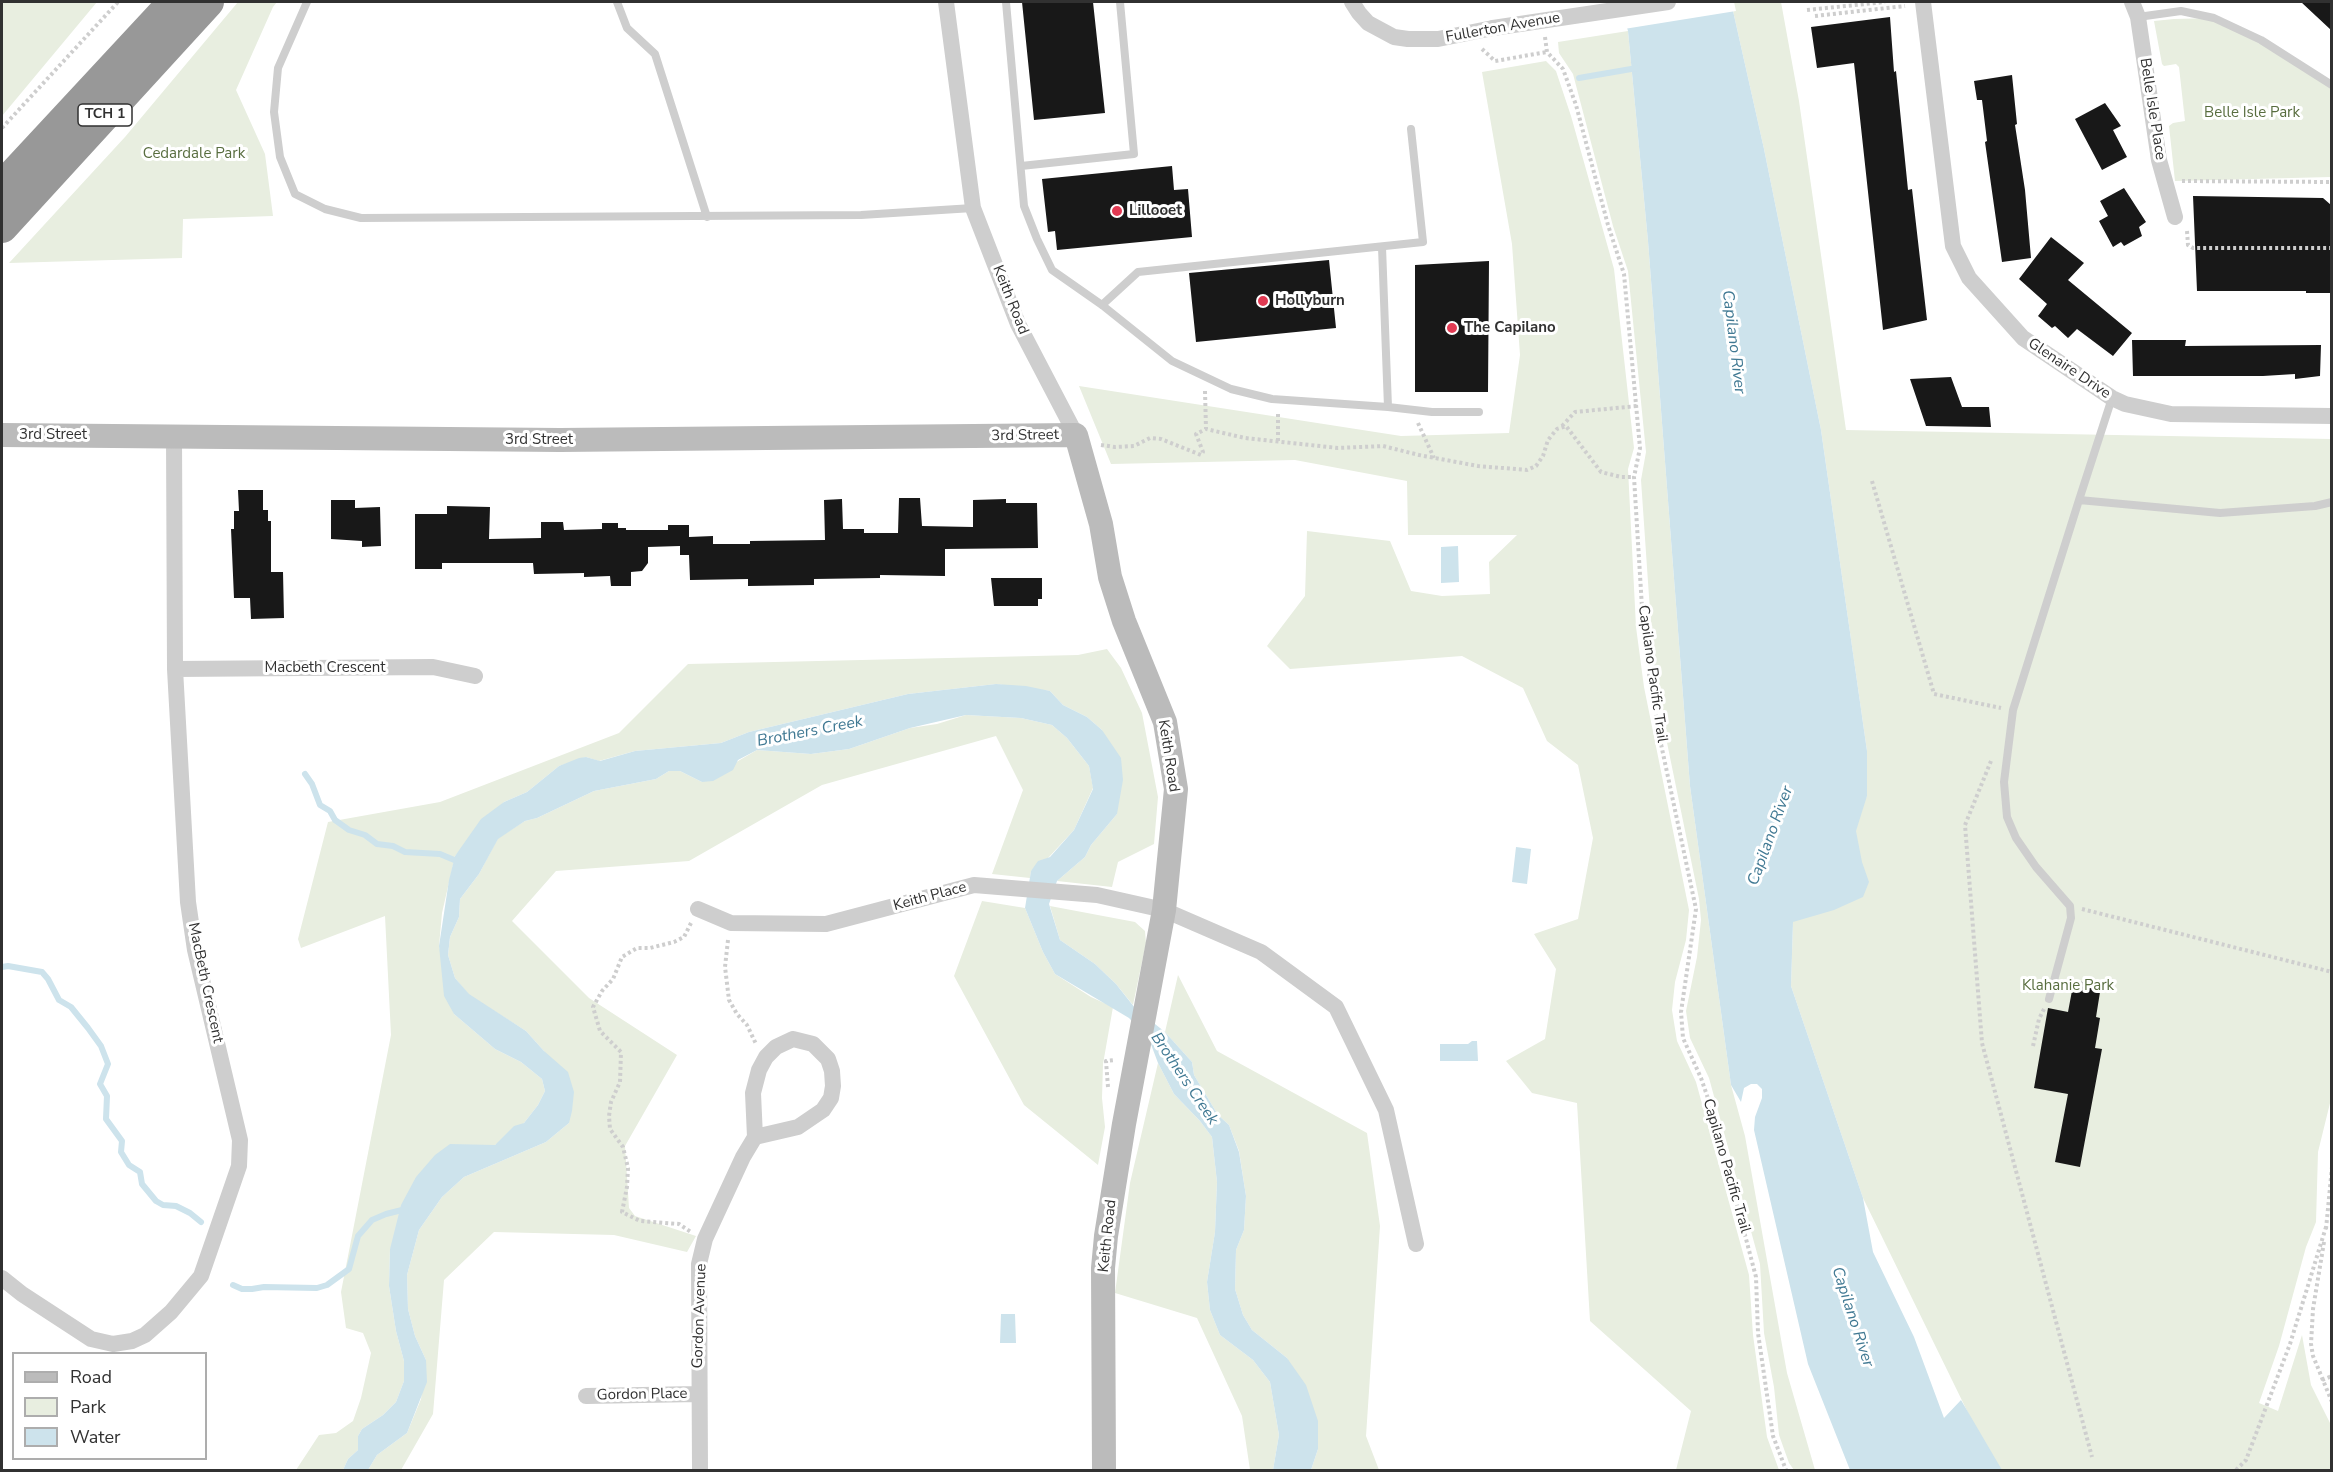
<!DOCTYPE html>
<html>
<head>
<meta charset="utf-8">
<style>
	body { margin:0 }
	#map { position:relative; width:2333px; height:1472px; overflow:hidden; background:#fff; font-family:"Nunito Sans",sans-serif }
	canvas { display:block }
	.frame { position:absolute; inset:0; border:3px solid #313131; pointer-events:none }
	.legend { position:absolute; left:12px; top:1352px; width:195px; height:108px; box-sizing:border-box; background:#fff; border:2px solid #adadad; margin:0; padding:8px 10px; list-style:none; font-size:18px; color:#313131 }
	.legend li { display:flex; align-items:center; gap:12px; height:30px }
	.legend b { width:30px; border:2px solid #adadad }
</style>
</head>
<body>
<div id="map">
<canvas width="2333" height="1472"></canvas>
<div class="frame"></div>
<ul class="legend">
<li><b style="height:8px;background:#bbb"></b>Road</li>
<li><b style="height:16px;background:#e8eee0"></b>Park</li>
<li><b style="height:16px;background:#cde3ec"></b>Water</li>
</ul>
</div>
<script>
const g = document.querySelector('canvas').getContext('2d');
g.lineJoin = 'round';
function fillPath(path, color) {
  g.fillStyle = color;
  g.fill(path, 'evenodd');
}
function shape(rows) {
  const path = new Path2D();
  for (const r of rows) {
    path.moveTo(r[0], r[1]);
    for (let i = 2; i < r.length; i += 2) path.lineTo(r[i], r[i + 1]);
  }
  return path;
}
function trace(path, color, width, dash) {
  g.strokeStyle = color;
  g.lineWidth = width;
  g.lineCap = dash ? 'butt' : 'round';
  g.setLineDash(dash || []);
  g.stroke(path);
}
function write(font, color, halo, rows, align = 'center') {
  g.font = font + ' "Nunito Sans",sans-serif';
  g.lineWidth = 6;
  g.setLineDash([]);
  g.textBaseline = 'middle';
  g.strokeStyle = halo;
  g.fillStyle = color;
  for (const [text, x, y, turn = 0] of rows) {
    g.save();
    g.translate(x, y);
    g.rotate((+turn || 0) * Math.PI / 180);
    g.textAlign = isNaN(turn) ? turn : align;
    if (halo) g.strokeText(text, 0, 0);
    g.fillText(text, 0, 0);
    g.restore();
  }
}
fillPath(shape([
	[2,2,97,2,2,116],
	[238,2,277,2,273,7,236,90,265,154,273,216,183,219,182,258,9,263,125,137],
	[1731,2,1781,2,1799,101,1846,430,2331,439,2331,1099,2318,1152,2316,1222,2306,1247,2279,1346,2259,1403,2278,1411,2302,1335,2311,1385,2331,1425,2331,1470,1996,1470,1863,1198,1791,986,1793,922,1867,796,1867,751,1821,430,1764,149],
	[2214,18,2261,40,2331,85,2331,177,2175,181,2169,126,2173,123,2185,121,2179,67,2176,64,2164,66,2162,64,2154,21,2174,19],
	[1628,31,1648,241,1690,786,1731,1085,1745,1136,1787,1373,1815,1470,1794,1470,1789,1463,1779,1435,1774,1387,1764,1333,1760,1264,1709,1078,1690,1038,1686,1011,1697,957,1701,920,1699,899,1655,684,1641,480,1646,452,1628,271,1613,226,1573,74,1559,53,1558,42],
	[1546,61,1556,71,1571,116,1614,269,1634,448,1628,469,1636,627,1644,687,1689,910,1686,940,1675,982,1672,1010,1677,1041,1696,1082,1749,1275,1753,1335,1767,1437,1779,1470,1676,1470,1691,1411,1590,1321,1577,1103,1532,1093,1506,1061,1545,1039,1556,969,1534,934,1578,919,1593,838,1578,765,1547,741,1523,688,1462,656,1290,669,1267,646,1305,596,1307,531,1390,541,1411,591,1442,596,1490,594,1489,562,1517,535,1408,535,1407,481,1295,460,1111,464,1079,386,1401,436,1509,433,1520,355,1512,244,1482,72],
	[1107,649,1121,668,1142,713,1158,797,1154,844,1118,862,1112,887,1057,881,1085,857,1091,845,1117,814,1102,730,1087,717,1063,705,1050,691,996,684,908,694,749,732,721,743,635,751,599,761,586,757,559,766,527,792,504,802,455,856,442,913,439,946,454,1014,495,1049,521,1062,542,1079,545,1091,538,1105,524,1123,495,1145,450,1145,390,1249,389,1286,396,1331,404,1361,404,1381,396,1402,383,1415,362,1429,358,1436,358,1450,348,1459,343,1470,296,1470,319,1435,336,1433,353,1421,361,1398,371,1353,363,1333,346,1328,341,1292,391,1035,385,916,301,948,298,939,328,822,440,802,619,733,688,664,1078,655],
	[966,715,1021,718,1052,725,1067,738,1089,766,1093,788,1074,830,1049,857,1031,871,1030,878,992,874,1023,790,996,736,822,785,689,861,556,871,512,921,589,998,677,1055,625,1146,629,1208,635,1216,696,1236,687,1252,614,1235,494,1232,444,1280,433,1414,401,1470,368,1470,377,1455,407,1433,421,1399,426,1360,415,1336,408,1309,407,1275,419,1230,442,1197,464,1177,546,1142,569,1123,544,1051,526,1031,469,995,455,978,448,955,450,937,459,917,460,899,479,874,498,838,525,821,537,818,594,791,656,779,669,771,680,771,702,782,757,750,811,754,849,749,910,728,937,724],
	[982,901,1025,908,1043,952,1055,974,1091,997,1113,1007,1103,1064,1102,1098,1105,1127,1098,1165,1024,1105,954,976],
	[1050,906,1135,922,1145,931,1146,943,1133,1005,1116,984,1095,964,1060,940],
	[1178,975,1217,1051,1367,1133,1380,1226,1366,1436,1379,1470,1311,1470,1318,1449,1287,1358,1252,1330,1243,1315,1235,1289,1236,1250,1244,1230,1246,1196,1239,1151,1229,1125,1218,1115,1194,1075,1192,1062,1165,1032],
	[1158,1063,1174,1094,1200,1121,1212,1137,1217,1182,1215,1232,1207,1282,1210,1310,1220,1335,1253,1360,1270,1382,1279,1435,1273,1470,1250,1470,1242,1416,1197,1318,1115,1293,1130,1183]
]), '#e8eee0');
fillPath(shape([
	[1619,2,1731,2,1764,149,1821,430,1867,751,1867,796,1856,831,1862,862,1869,882,1863,897,1834,910,1793,922,1791,986,1863,1198,1873,1252,1914,1337,1944,1418,1961,1400,2002,1470,1850,1470,1808,1364,1754,1130,1755,1117,1762,1098,1762,1089,1757,1084,1751,1084,1744,1088,1741,1102,1731,1085,1690,786,1648,241,1628,31],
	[1458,546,1459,582,1441,583,1441,547],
	[996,684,1026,686,1050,691,1063,705,1087,717,1102,730,1121,758,1123,780,1117,814,1091,845,1085,857,1057,881,1049,904,1060,940,1095,964,1116,984,1135,1008,1165,1032,1192,1062,1194,1075,1218,1115,1229,1125,1239,1152,1246,1196,1244,1230,1236,1250,1235,1289,1243,1315,1252,1330,1287,1358,1306,1385,1318,1421,1318,1449,1311,1470,1273,1470,1279,1435,1270,1382,1253,1360,1220,1335,1210,1310,1207,1282,1215,1232,1217,1182,1212,1137,1200,1121,1174,1094,1158,1063,1149,1039,1129,1018,1055,974,1043,952,1025,908,1031,871,1038,861,1050,857,1074,830,1093,789,1089,766,1067,738,1052,725,1021,718,966,715,910,728,849,749,811,754,757,750,738,760,733,770,713,781,702,782,680,771,669,771,656,779,594,791,537,818,525,821,498,839,479,874,460,899,459,917,450,937,448,955,455,978,469,994,526,1031,544,1051,568,1072,574,1092,572,1111,569,1123,546,1142,464,1177,442,1197,419,1230,407,1275,408,1309,415,1336,426,1360,427,1382,407,1433,377,1455,368,1470,343,1470,348,1459,358,1450,358,1436,362,1429,383,1415,396,1402,404,1381,404,1361,396,1331,389,1286,390,1249,401,1205,416,1177,435,1155,450,1144,495,1145,514,1126,524,1123,538,1105,545,1091,542,1079,521,1062,495,1049,454,1014,444,996,439,946,449,880,455,856,481,819,504,802,527,792,559,766,579,758,586,757,600,761,635,751,721,743,749,732,908,694],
	[1516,847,1531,849,1527,884,1512,882],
	[1472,1041,1477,1041,1478,1061,1440,1061,1440,1044,1468,1044],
	[1001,1314,1015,1314,1016,1343,1000,1343]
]), '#cde3ec');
fillPath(shape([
	[1616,2,1734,2,1736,11,1624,29]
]), '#fff');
trace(shape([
	[1579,78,1637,68],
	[305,774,312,784,320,805,330,811,335,820,349,830,365,835,377,844,393,846,405,852,440,854,459,862],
	[2,967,8,966,42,972,48,979,59,1000,71,1007,88,1028,101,1046,108,1064,100,1084,107,1096,106,1119,122,1141,121,1152,129,1165,140,1172,142,1184,156,1201,163,1205,176,1206,190,1213,201,1222],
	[233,1285,242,1289,252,1289,264,1287,317,1288,327,1285,349,1269,358,1236,372,1220,386,1214,406,1209]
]), '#cde3ec', 6);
fillPath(shape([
	[1022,2,1093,2,1105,113,1034,120],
	[2301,2,2331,2,2331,30],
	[1890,17,1894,72,1896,71,1908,190,1912,189,1927,320,1883,330,1854,63,1817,68,1811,27],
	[2012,75,2017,124,2015,125,2025,190,2031,258,2002,262,1985,142,1987,141,1982,100,1977,100,1974,81],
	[2105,103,2121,126,2113,130,2127,157,2102,170,2075,119],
	[1172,166,1174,190,1188,189,1192,237,1057,250,1055,231,1048,232,1042,179],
	[2124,188,2146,222,2139,227,2142,236,2124,246,2121,242,2113,247,2099,221,2108,216,2100,201],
	[2193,196,2323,198,2331,205,2331,293,2306,293,2306,291,2197,291],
	[2051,237,2084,263,2068,280,2132,333,2113,356,2077,329,2068,338,2055,326,2052,328,2038,316,2047,304,2019,279],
	[1329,260,1336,328,1196,342,1189,273],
	[1489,261,1488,392,1415,392,1415,265],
	[2132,340,2186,340,2185,346,2321,345,2320,376,2295,379,2295,374,2263,376,2133,376],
	[1951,377,1962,407,1989,407,1991,427,1926,426,1910,379],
	[238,490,263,490,263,510,268,510,268,521,271,521,271,572,283,572,284,618,251,619,250,598,234,598,231,529,234,529,234,511,239,511],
	[899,498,920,498,922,526,973,527,973,500,1006,499,1006,503,1037,503,1038,548,945,549,945,576,880,575,880,578,814,579,814,585,748,586,748,579,690,580,689,555,680,555,680,546,648,547,648,563,642,571,631,572,631,586,611,586,610,576,584,577,584,573,534,574,533,563,442,563,442,569,415,569,415,514,447,514,447,506,490,507,489,539,541,538,541,522,563,522,564,530,602,529,602,523,618,523,618,528,626,528,626,530,668,530,668,525,689,525,689,537,713,536,713,544,750,544,750,541,825,540,824,500,842,499,843,529,864,529,864,533,898,533],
	[331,500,355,500,355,508,380,507,381,546,362,547,362,541,331,539],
	[991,578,1042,578,1042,599,1038,599,1038,606,994,606],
	[2074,980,2101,986,2096,1017,2100,1018,2095,1048,2102,1049,2080,1167,2055,1162,2068,1094,2034,1088,2048,1008,2068,1012]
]), '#181818');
trace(shape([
	[1807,10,1885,2],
	[1815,16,1905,6],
	[1545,37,1547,52,1563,69,1576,105,1608,225,1624,274,1640,448,1634,477,1643,624,1650,682,1661,744,1696,909,1681,1012,1683,1038,1701,1078,1713,1113,1756,1277,1758,1333,1773,1436,1786,1470],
	[1482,49,1495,61,1547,52],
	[2,128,118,2],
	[2182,181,2332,182],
	[2187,231,2188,245,2193,248,2332,248],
	[2330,344,2332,344],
	[1205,391,1206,429],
	[1418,423,1434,458],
	[1562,426,1575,412,1637,406],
	[1278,441,1278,411],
	[1101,445,1115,447,1134,446,1150,438,1161,439,1201,455,1203,452,1196,434,1206,429,1245,438,1338,448,1383,446,1419,455,1478,466,1527,470,1536,466,1543,456,1548,440,1557,429,1566,426,1601,472,1621,477,1634,477],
	[1872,481,1934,694,2001,708],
	[1991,761,1965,825,1982,1043,2092,1457],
	[2082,909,2332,972],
	[691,923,684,937,674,942,650,948,637,948,622,957,613,979,602,991,593,1007,600,1031,621,1052,620,1082,611,1102,609,1116,610,1129,623,1147,628,1168,627,1187,622,1212,640,1221,679,1224,691,1232],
	[728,940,725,967,729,1000,737,1014,747,1025,756,1044],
	[2033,1046,2039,1019,2044,1009],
	[1108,1087,1106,1061,1115,1060],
	[2326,1229,2332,1167],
	[2324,1242,2313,1309,2311,1344,2313,1356,2332,1402],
	[2322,1380,2332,1376],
	[2236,1470,2246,1460,2290,1344,2326,1227]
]), '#cecece', 4, [3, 3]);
trace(shape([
	[307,2,278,68,274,112,280,157,295,194,325,209,361,218,861,215,973,208],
	[617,2,627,28,655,54,707,217],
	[1006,2,1024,206,1037,239,1052,270,1102,305,1172,361,1231,389,1272,399,1388,407,1382,247],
	[2138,17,2181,11,2214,18,2261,40,2332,85],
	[1021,166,1134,154,1120,2],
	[1102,305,1138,272,1423,242,1411,129],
	[1388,407,1432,412,1479,412],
	[2079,500,2112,398],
	[2049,999,2071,918,2070,906,2036,867,2016,838,2007,817,2004,782,2013,710,2079,500,2220,513,2315,506,2332,502]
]), '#cecece', 8);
trace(shape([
	[946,2,973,208,1018,324,1076,435],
	[1352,2,1359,13,1368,23,1394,37,1408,39,1438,39,1493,28],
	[1923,2,1953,246,1969,278,2023,338,2112,398,2125,404,2171,414,2332,416],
	[2132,2,2138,17,2159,160,2175,217],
	[175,669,433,667,475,676],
	[698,909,731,923,826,924,974,885,1097,895,1164,910,1261,952,1336,1007,1386,1110,1416,1244],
	[793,1039,813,1044,828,1059,832,1071,833,1086,831,1098,823,1110,798,1127,755,1137,753,1093,759,1070,766,1057,776,1047,793,1039],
	[2,1278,22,1294,91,1339,113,1344,132,1341,145,1335,171,1312,201,1276,239,1166,240,1140,195,950,188,902,175,669,174,436],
	[586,1396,698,1394],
	[700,1470,699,1264,705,1239,743,1157,755,1137]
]), '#cecece', 16);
trace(shape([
	[2,435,560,440,1076,435,1101,524,1110,577,1124,621,1165,722,1176,789,1164,910,1124,1124,1106,1236,1103,1268,1104,1470]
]), '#bbb', 24);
trace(shape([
	[2,187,174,2],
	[2,227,208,2]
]), '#989898', 32);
trace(shape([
	[1493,28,1668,2]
]), '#cecece', 16);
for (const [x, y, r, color] of [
	[1117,211,6,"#e23a53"],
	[1263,301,6,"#e23a53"],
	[1452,328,6,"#e23a53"]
]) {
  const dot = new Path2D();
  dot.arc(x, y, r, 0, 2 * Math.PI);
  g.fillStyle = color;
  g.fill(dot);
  trace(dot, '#fff', 2);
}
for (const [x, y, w] of [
	[105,115,54]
]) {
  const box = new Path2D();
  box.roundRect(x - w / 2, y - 11, w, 22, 4.5);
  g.fillStyle = '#fff';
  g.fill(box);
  trace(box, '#313131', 1.5);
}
write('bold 14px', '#313131', null, [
	["TCH 1",105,115]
]);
write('15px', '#313131', '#fff', [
	["Fullerton Avenue",1503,28,-10],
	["Belle Isle Place",2152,109,81],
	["Keith Road",1010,300,68],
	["Glenaire Drive",2069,369,34],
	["3rd Street",53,435],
	["3rd Street",1025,436,-1],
	["3rd Street",539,440],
	["Macbeth Crescent",325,668],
	["Capilano Pacific Trail",1652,674,82],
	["Keith Road",1168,756,81],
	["Keith Place",930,897,-15],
	["MacBeth Crescent",205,983,78],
	["Capilano Pacific Trail",1726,1166,74],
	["Keith Road",1108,1236,-84],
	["Gordon Avenue",700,1316,-88],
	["Gordon Place",642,1395,-1]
]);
write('15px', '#586d3f', '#fff', [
	["Belle Isle Park",2252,113],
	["Cedardale Park",194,154],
	["Klahanie Park",2068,986]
]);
write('bold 15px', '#313131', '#fff', [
	["Lillooet",1129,211],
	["Hollyburn",1275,301],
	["The Capilano",1464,328]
], 'left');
write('italic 16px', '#407993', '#fff', [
	["Capilano River",1733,342,83],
	["Brothers Creek",810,732,-11],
	["Capilano River",1771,836,-70],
	["Brothers Creek",1184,1079,56],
	["Capilano River",1852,1317,72]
]);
</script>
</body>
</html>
